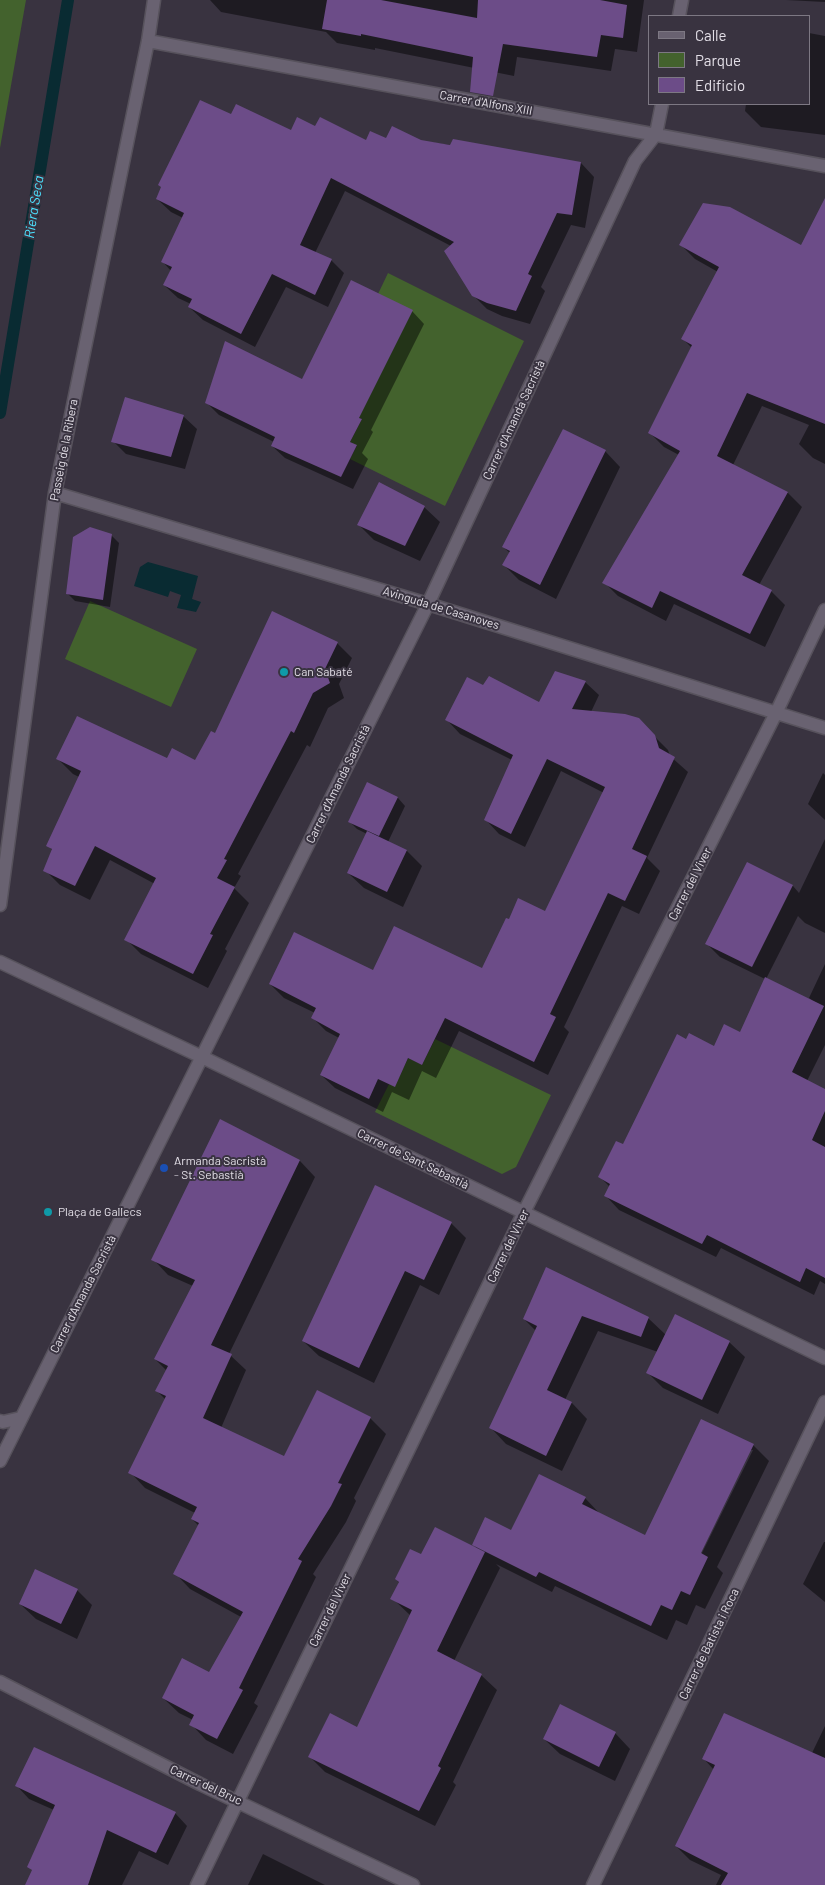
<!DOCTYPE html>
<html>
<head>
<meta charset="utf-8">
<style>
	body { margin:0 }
	#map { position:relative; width:825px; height:1885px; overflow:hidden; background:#393340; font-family:Barlow,sans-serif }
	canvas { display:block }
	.legend { position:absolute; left:648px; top:15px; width:162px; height:90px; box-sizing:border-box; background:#393340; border:1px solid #7d7883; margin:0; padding:6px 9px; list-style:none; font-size:15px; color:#e3dfe7 }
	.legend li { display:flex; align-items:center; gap:10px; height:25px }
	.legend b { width:25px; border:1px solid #7d7883 }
</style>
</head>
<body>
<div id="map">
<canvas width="825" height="1885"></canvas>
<ul class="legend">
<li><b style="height:6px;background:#696271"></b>Calle</li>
<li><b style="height:14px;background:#43622d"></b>Parque</li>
<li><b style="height:14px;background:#6c4c88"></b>Edificio</li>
</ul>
</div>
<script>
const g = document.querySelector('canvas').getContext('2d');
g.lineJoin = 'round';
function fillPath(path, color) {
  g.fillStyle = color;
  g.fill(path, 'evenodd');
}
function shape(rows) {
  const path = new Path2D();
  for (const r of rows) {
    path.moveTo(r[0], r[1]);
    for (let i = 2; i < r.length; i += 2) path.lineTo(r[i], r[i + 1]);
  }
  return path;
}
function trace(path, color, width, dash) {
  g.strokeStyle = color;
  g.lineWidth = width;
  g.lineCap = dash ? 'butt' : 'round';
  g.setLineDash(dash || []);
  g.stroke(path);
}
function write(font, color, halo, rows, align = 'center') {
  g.font = font + ' Barlow,sans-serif';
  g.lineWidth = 4;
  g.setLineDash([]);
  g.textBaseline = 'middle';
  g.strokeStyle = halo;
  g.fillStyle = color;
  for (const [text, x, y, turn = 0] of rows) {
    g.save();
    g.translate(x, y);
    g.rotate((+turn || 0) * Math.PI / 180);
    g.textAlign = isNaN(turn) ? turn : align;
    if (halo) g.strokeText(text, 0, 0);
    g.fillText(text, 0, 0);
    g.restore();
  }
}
fillPath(shape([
	[0,0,26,0,0,148],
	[388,273,524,341,445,506,350,459,357,446,350,442,362,419,347,412,378,294],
	[90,601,197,649,171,707,65,659],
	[435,1039,551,1095,516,1167,502,1174,375,1112,389,1084,395,1086,408,1058,422,1065]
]), '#43622d');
fillPath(shape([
	[148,562,198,576,192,599,201,602,196,612,177,608,181,595,170,591,168,597,134,586,140,567]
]), '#092b32');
fillPath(shape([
	[210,0,644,0,637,52,615,49,611,71,517,57,514,76,375,48,375,50,337,43,326,32,221,12],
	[786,0,825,0,825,2],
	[809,33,825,36,825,135,761,127,745,111,746,104,809,104],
	[232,116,291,132,316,128,366,141,387,139,421,141,581,163,594,177,585,228,571,225,541,287,545,291,530,324,502,316,487,309,473,295,451,246,345,191,315,253,331,260,344,273,328,307,286,287,255,347,203,320,189,307,191,304,178,298,164,285,171,271,163,262,183,218,171,212,157,199],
	[825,216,825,464,813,458,799,444,809,425,762,406,733,465,788,493,802,507,759,585,771,591,785,605,765,647,674,604,666,621,618,596,604,582,679,455,664,447,650,433,692,348,683,339,718,272,695,259,681,245,802,247],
	[412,311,424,324,371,430,373,432,362,453,368,459,353,489,285,458,272,446,274,442,219,415,207,403,303,381],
	[183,416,197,429,185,469,126,454,113,441],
	[605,451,620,467,556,599,519,580,504,565,510,553,503,547],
	[424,507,440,522,420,561,374,540,359,525],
	[111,535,119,543,110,607,75,601,67,593],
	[337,643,352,658,339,684,344,698,328,708,310,747,307,745,238,874,241,876,234,888,249,903,225,949,227,951,208,988,141,954,126,939,155,884,110,860,90,900,60,885,45,870,53,851,48,845,79,777,73,774,58,759,196,762,215,734],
	[585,682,599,695,591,712,638,720,668,750,670,756,688,772,647,858,660,871,639,914,622,906,564,1027,569,1032,548,1075,459,1031,436,1078,422,1071,409,1100,392,1092,383,1112,335,1088,321,1075,339,1038,326,1031,312,1017,315,1013,284,998,270,984,373,971,483,970,509,921,546,913,604,793,561,771,525,847,499,834,486,820,512,760,460,734,447,720,484,687,540,703],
	[823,773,825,775,825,820,808,804],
	[367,784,398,798,405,806,388,842,407,851,422,866,403,907,364,888,348,873,367,834,357,829,349,821],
	[825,839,825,933,805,923,798,916,766,979,813,1001,809,998,825,964,825,1045,807,1081,825,1090,825,1284,820,1281,814,1295,721,1248,716,1257,619,1210,606,1196,610,1187,599,1176,623,1146,686,1040,715,1048,740,1034,765,979,720,957,707,944,747,864,793,886,799,893],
	[221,1120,300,1161,315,1177,229,1354,246,1370,221,1428,285,1458,370,1418,386,1434,354,1498,356,1501,346,1522,313,1574,316,1577,254,1703,258,1706,233,1754,206,1740,191,1724,193,1720,179,1713,163,1698,210,1674,241,1617,190,1589,175,1573,199,1526,192,1519,195,1513,145,1488,130,1472,165,1399,157,1391,167,1371,155,1359,193,1286,168,1275,153,1259],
	[451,1223,466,1238,439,1295,420,1285,374,1383,319,1356,303,1341],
	[547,1269,648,1318,666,1335,729,1342,745,1357,718,1414,663,1388,648,1373,658,1352,598,1331,565,1400,572,1403,587,1419,562,1471,506,1444,491,1428,536,1331,524,1319],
	[753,1445,769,1461,717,1567,723,1573,705,1609,696,1605,687,1625,676,1620,667,1640,555,1586,552,1592,496,1564,500,1568,454,1661,481,1675,497,1690,453,1782,456,1785,435,1826,325,1772,309,1756,358,1729,411,1616,392,1598,399,1583,396,1579,422,1556,477,1549,473,1544,511,1532,585,1498,600,1514,645,1536],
	[750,1450,753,1450,699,1559,697,1558],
	[824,1542,825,1542,825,1602,803,1584],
	[77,1590,92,1605,77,1639,36,1619,20,1604],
	[825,1726,825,1885,716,1885,721,1875,690,1860,676,1846,714,1770,704,1759,812,1753],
	[615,1733,630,1749,615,1781,560,1754,544,1739],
	[17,1786,175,1813,187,1826,168,1865,139,1851,122,1885,27,1885,33,1871,29,1867,54,1810,29,1799],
	[263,1854,325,1885,248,1885]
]), '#0007');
trace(shape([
	[0,413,68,0]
]), '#092b32', 12);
fillPath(shape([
	[327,0,381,0,477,18,478,0,600,0,627,5,623,38,601,35,597,57,503,44,493,96,470,92,473,57,361,34,361,36,322,29],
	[200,100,231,114,236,104,291,130,297,117,315,126,320,117,366,140,370,131,386,138,392,126,421,140,450,145,453,139,581,162,572,215,557,213,528,274,532,276,516,311,487,303,472,296,444,251,454,242,331,178,300,245,332,259,315,295,272,274,241,334,188,307,192,299,163,285,172,267,161,262,184,213,156,199,161,187,158,185],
	[825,198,825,424,747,393,717,456,788,492,742,575,772,590,750,634,660,591,652,608,602,583,680,451,648,433,692,345,681,339,719,267,679,245,703,203,730,207,801,245],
	[351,280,413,310,359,418,362,419,350,442,357,445,341,477,271,446,275,437,205,403,225,341,302,379],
	[125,397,184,415,171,457,111,442],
	[563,429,606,450,540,585,502,565,510,551,502,547],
	[379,482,425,506,405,546,357,525],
	[90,527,112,534,103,600,66,594,73,537],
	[272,611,338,642,325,669,330,683,313,693,294,733,291,731,224,859,227,860,217,878,235,887,210,934,213,935,193,974,124,940,156,878,95,846,75,886,43,871,52,849,46,846,81,771,56,759,77,716,167,758,172,748,195,760,211,731,215,733],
	[555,671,586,681,572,709,625,714,639,718,655,735,659,748,675,757,632,849,647,856,625,901,608,893,550,1014,556,1017,534,1062,445,1018,422,1065,408,1058,395,1087,378,1079,369,1099,320,1075,340,1034,311,1018,316,1008,269,984,294,932,373,970,394,926,482,968,506,918,509,919,518,898,545,911,605,787,547,759,511,834,484,820,513,755,445,720,467,677,483,685,489,676,539,702],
	[367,782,398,797,379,836,348,822],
	[367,831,407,850,387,892,347,873],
	[747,862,793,885,752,967,705,944],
	[765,977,824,1006,792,1072,825,1089,825,1111,812,1140,825,1147,825,1278,806,1268,800,1282,707,1235,702,1244,604,1196,610,1184,598,1177,616,1141,623,1144,677,1034,686,1039,689,1033,714,1046,724,1024,740,1032],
	[220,1119,300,1160,211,1345,232,1354,203,1418,284,1456,317,1390,371,1417,338,1483,342,1484,331,1506,298,1559,302,1561,239,1688,243,1690,217,1739,189,1725,194,1715,162,1698,182,1658,209,1672,243,1612,173,1574,199,1523,191,1519,197,1507,128,1473,166,1396,155,1391,168,1366,154,1359,195,1280,151,1260],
	[375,1185,452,1222,424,1280,405,1271,359,1368,302,1341],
	[546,1267,649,1317,641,1337,582,1316,547,1390,572,1402,546,1456,489,1428,537,1326,523,1319],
	[675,1314,730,1341,702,1400,646,1373],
	[701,1419,754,1444,701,1553,708,1557,690,1595,681,1591,672,1610,661,1605,651,1626,539,1572,536,1577,472,1545,485,1517,511,1530,539,1474,586,1497,582,1504,645,1535],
	[435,1527,485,1552,437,1651,482,1674,438,1766,441,1768,419,1811,308,1757,330,1713,357,1727,412,1610,390,1599,399,1582,395,1579,410,1549,421,1554],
	[35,1569,78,1589,61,1624,19,1604],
	[560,1704,616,1732,599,1767,543,1739],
	[724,1713,825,1758,825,1885,721,1885,728,1873,675,1846,715,1765,702,1759],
	[34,1747,176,1812,156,1853,107,1830,88,1885,25,1885,32,1870,27,1867,55,1805,15,1786]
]), '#6c4c88');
const minor = shape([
	[679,16,682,0],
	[148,41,825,166],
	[55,493,428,604,825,728],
	[0,905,55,493,148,41,154,0],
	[0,962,202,1057,825,1358],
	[0,1421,3,1422,21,1418],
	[0,1461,428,604,635,161,656,134,662,104],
	[0,1682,200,1784,413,1885],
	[197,1885,524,1212,776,713,825,610],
	[593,1885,825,1402]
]);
trace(minor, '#57525c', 15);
trace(minor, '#696271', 12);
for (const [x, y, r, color] of [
	[284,672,5,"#0f9aa8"],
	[164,1168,5,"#1a4fb4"],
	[48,1212,5,"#0f9aa8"]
]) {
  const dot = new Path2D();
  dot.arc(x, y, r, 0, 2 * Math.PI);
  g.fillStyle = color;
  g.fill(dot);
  trace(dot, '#393340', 2);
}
write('12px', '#e3dfe7', '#393340', [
	["Carrer d'Alfons XIII",486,103,10],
	["Carrer d'Amanda Sacristà",514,420,-65],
	["Passeig de la Ribera",64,450,-79],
	["Avinguda de Casanoves",441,608,17],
	["Carrer d'Amanda Sacristà",338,784,-64],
	["Carrer del Viver",690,884,-63],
	["Carrer de Sant Sebastià",413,1159,26],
	["Carrer del Viver",508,1246,-64],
	["Carrer d'Amanda Sacristà",83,1294,-63],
	["Carrer del Viver",330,1610,-64],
	["Carrer de Batista i Roca",709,1644,-64],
	["Carrer del Bruc",206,1785,25]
]);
write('12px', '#e3dfe7', '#393340', [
	["Can Sabaté",294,672],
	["Armanda Sacristà",174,1161],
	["- St. Sebastià",174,1175],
	["Plaça de Gallecs",58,1212]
], 'left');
write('italic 14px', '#4ce2ff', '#393340', [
	["Riera Seca",34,207,-81]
]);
</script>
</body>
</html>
